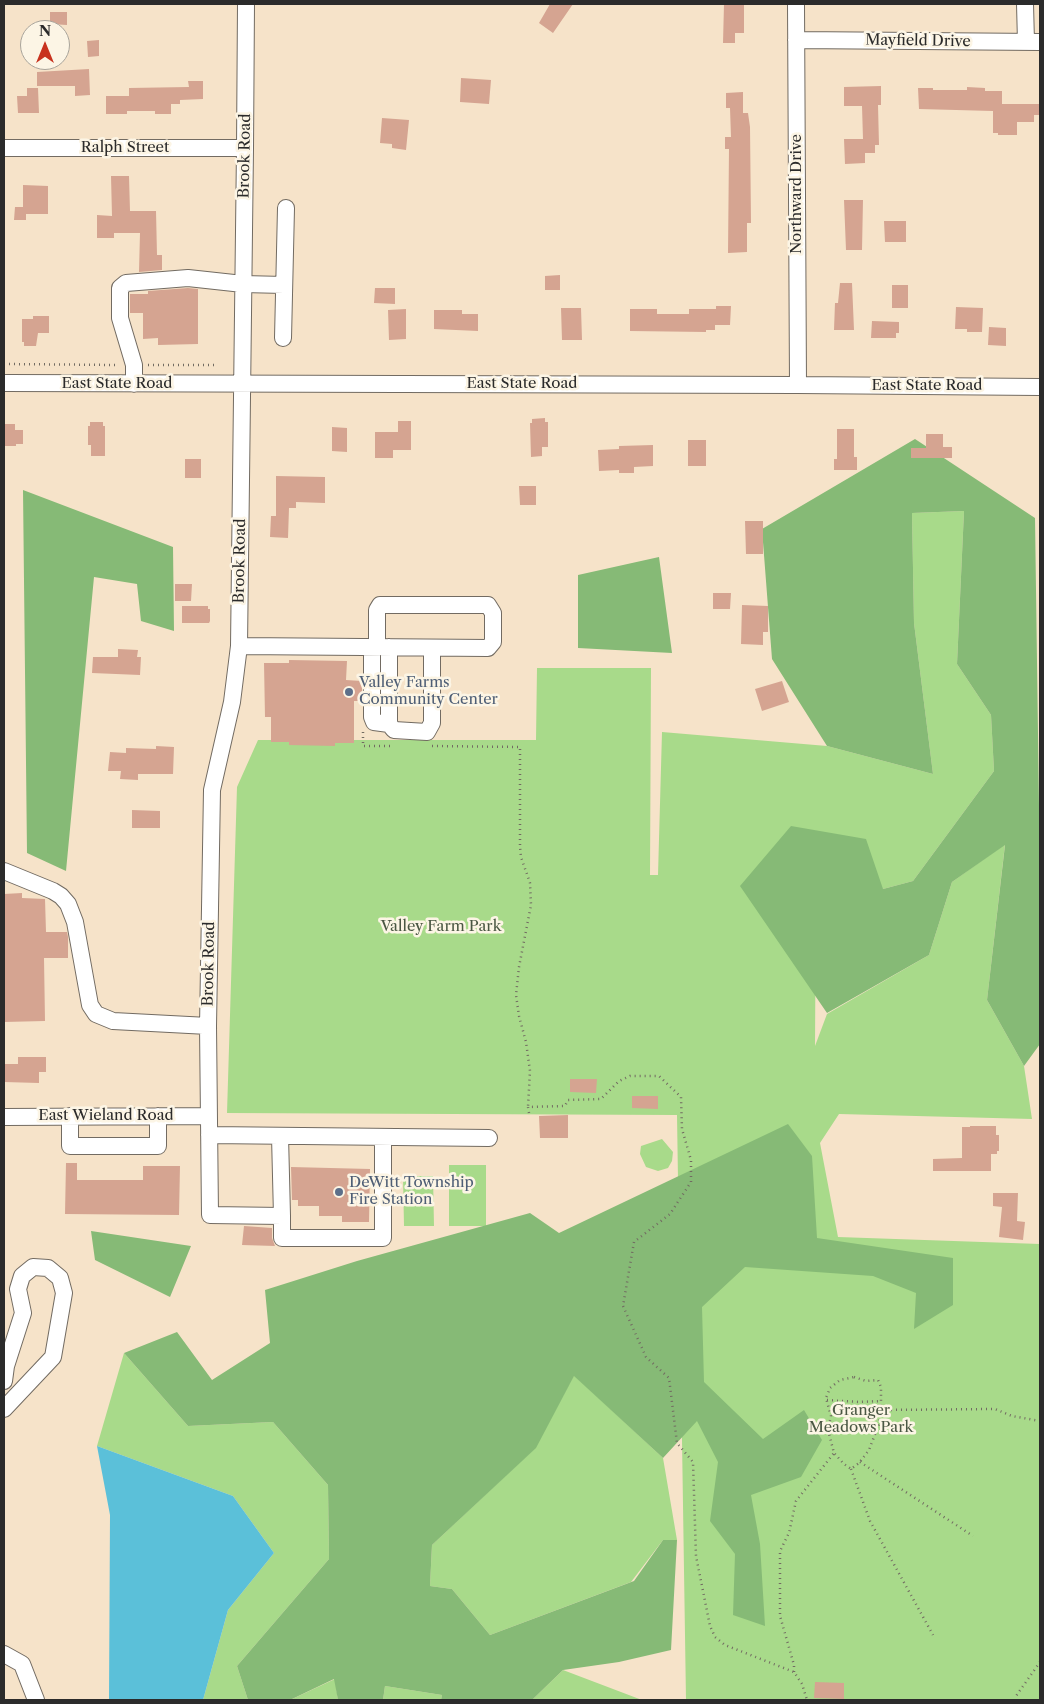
<!DOCTYPE html>
<html>
<head>
<meta charset="utf-8">
<style>
	body { margin:0 }
	#map { position:relative; width:1044px; height:1704px; overflow:hidden; background:#f6e3c9; font-family:"Libre Caslon Text",serif }
	canvas { display:block }
	.frame { position:absolute; inset:0; border:5px solid #2b2b2b; pointer-events:none }
	.north { position:absolute; left:20px; top:20px; width:50px; height:50px; box-sizing:border-box; background:#fcf5e5; border:1px solid #a8a49b; border-radius:50%; rotate:0deg; font-size:14px; font-weight:700; line-height:20px; text-align:center; color:#2b2b2b }
	.north::after { content:''; display:block; margin:auto; width:18px; height:22px; background:#c8321e; clip-path:polygon(50% 0,100% 100%,50% 72%,0 100%) }
</style>
</head>
<body>
<div id="map">
<canvas width="1044" height="1704"></canvas>
<div class="frame"></div>
<div class="north">N</div>
</div>
<script>
const g = document.querySelector('canvas').getContext('2d');
g.lineJoin = 'round';
function fillPath(path, color) {
  g.fillStyle = color;
  g.fill(path, 'evenodd');
}
function shape(rows) {
  const path = new Path2D();
  for (const r of rows) {
    path.moveTo(r[0], r[1]);
    for (let i = 2; i < r.length; i += 2) path.lineTo(r[i], r[i + 1]);
  }
  return path;
}
function trace(path, color, width, dash) {
  g.strokeStyle = color;
  g.lineWidth = width;
  g.lineCap = dash ? 'butt' : 'round';
  g.setLineDash(dash || []);
  g.stroke(path);
}
function write(font, color, halo, rows, align = 'center') {
  g.font = font + ' "Libre Caslon Text",serif';
  g.lineWidth = 5;
  g.setLineDash([]);
  g.textBaseline = 'middle';
  g.strokeStyle = halo;
  g.fillStyle = color;
  for (const [text, x, y, turn = 0] of rows) {
    g.save();
    g.translate(x, y);
    g.rotate((+turn || 0) * Math.PI / 180);
    g.textAlign = isNaN(turn) ? turn : align;
    if (halo) g.strokeText(text, 0, 0);
    g.fillText(text, 0, 0);
    g.restore();
  }
}
fillPath(shape([
	[964,511,957,664,991,715,994,771,913,881,883,889,816,875,815,1046,827,1014,929,955,952,882,1005,844,987,1000,1024,1066,1032,1119,839,1114,820,1143,838,1237,1040,1244,1040,1700,686,1700,677,1115,227,1113,237,787,258,740,536,740,537,668,651,668,650,875,658,875,662,732,827,746,933,774,914,623,912,513],
	[662,1139,673,1152,672,1161,668,1168,658,1171,646,1167,640,1154,641,1146],
	[449,1165,486,1165,486,1226,449,1226],
	[403,1176,433,1176,434,1226,404,1226],
	[124,1353,188,1426,273,1422,328,1485,329,1559,237,1666,248,1700,203,1700,228,1610,274,1553,233,1496,97,1446],
	[574,1375,663,1458,677,1540,663,1540,631,1582,490,1635,452,1589,430,1586,432,1545,535,1448],
	[563,1670,642,1700,532,1700],
	[335,1679,338,1700,290,1700],
	[385,1686,442,1695,441,1700,383,1700]
]), '#a8da8a');
fillPath(shape([
	[915,439,1035,518,1040,877,1040,1044,1024,1066,987,1000,1005,845,952,882,929,955,827,1013,740,886,791,826,866,839,883,889,913,881,994,771,991,715,957,664,964,511,912,513,914,623,933,774,827,746,772,659,762,529],
	[23,490,173,547,174,631,141,621,137,584,94,577,66,871,27,853],
	[659,557,672,653,578,648,578,575],
	[788,1124,812,1156,817,1238,953,1258,953,1305,914,1329,916,1293,873,1276,745,1267,702,1307,704,1382,763,1439,804,1410,822,1440,801,1477,751,1495,760,1544,765,1626,733,1615,735,1554,710,1521,718,1462,697,1421,663,1458,574,1376,536,1448,432,1545,430,1586,452,1589,490,1635,634,1581,663,1540,677,1540,671,1650,619,1662,563,1670,532,1700,441,1700,442,1695,385,1686,383,1700,338,1700,334,1679,290,1700,248,1700,237,1666,329,1559,328,1485,273,1422,188,1426,124,1353,177,1332,212,1380,270,1343,265,1290,357,1261,530,1213,559,1233],
	[91,1231,191,1246,170,1297,95,1260]
]), '#86ba76');
fillPath(shape([
	[97,1446,233,1496,274,1553,228,1610,203,1700,109,1700,110,1515]
]), '#5bc0d9');
fillPath(shape([
	[550,4,573,4,553,33,539,23],
	[724,4,744,4,744,33,735,33,735,43,723,43],
	[50,12,67,12,67,25,50,24],
	[99,40,99,56,88,57,87,41],
	[89,69,90,95,75,96,75,86,37,86,37,72],
	[461,78,491,80,489,104,460,102],
	[188,81,203,81,203,99,180,100,180,104,171,104,171,114,155,114,155,111,127,111,127,114,106,114,106,96,129,96,129,88,189,87],
	[881,86,881,105,878,105,879,145,875,145,875,153,865,153,865,163,845,164,844,139,863,139,862,106,844,106,844,87],
	[967,87,985,88,985,91,1002,91,1002,104,1040,104,1040,115,1034,115,1034,122,1017,122,1017,135,998,135,998,133,993,133,993,111,919,109,918,88,933,88,933,90,967,90],
	[27,88,38,88,39,113,18,113,17,96,27,96],
	[743,92,743,113,748,113,750,127,751,223,747,223,747,252,728,253,729,149,725,149,725,137,731,137,730,108,726,108,726,93],
	[382,118,409,120,406,150,392,148,392,144,380,143],
	[111,176,129,176,130,211,156,211,157,255,162,255,162,270,139,272,140,233,114,233,114,238,97,238,97,215,112,216],
	[23,185,48,186,48,214,26,214,26,220,14,220,15,207,23,207],
	[844,200,863,200,862,250,846,250],
	[884,221,906,221,906,242,885,242],
	[560,275,560,290,545,290,545,276],
	[840,283,852,283,854,330,834,330,835,303,838,303],
	[892,285,908,285,908,308,892,308],
	[188,288,198,289,198,344,158,345,158,338,143,339,143,313,130,313,130,294,148,294,148,291],
	[375,288,395,288,395,304,374,303],
	[716,306,731,306,730,325,715,325,715,330,706,330,706,332,630,331,630,309,657,309,657,314,689,314,689,309,716,309],
	[956,307,983,308,982,332,967,332,967,329,955,329],
	[561,308,581,308,582,340,562,340],
	[406,309,406,339,389,340,388,310],
	[434,310,462,310,462,314,478,314,478,331,434,329],
	[33,316,49,316,49,333,38,333,36,346,24,346,24,342,22,342,22,319,33,319],
	[872,321,899,322,899,333,896,333,896,338,871,338],
	[989,327,1006,328,1006,346,988,345],
	[545,418,545,422,548,422,548,447,542,447,542,456,531,457,530,423,532,423,532,419],
	[398,421,411,421,411,450,393,450,393,458,375,458,375,432,398,432],
	[90,422,103,422,103,426,105,426,105,456,91,456,91,445,88,445,88,426,90,426],
	[4,424,15,424,15,430,23,430,23,444,16,444,16,446,4,446],
	[332,427,347,428,347,452,332,451],
	[837,429,854,429,854,457,857,457,857,470,834,470,834,459,837,459],
	[926,434,943,434,943,447,952,447,952,458,911,458,911,448,926,448],
	[688,440,706,440,706,466,688,466],
	[653,445,653,466,634,467,634,473,619,473,619,470,599,471,598,450,619,449,619,446],
	[185,459,201,459,201,478,185,478],
	[276,476,325,477,325,503,296,502,296,508,289,508,288,538,270,537,271,516,276,516],
	[519,486,536,486,536,505,520,505],
	[745,521,763,521,763,554,746,554],
	[175,584,192,584,191,601,175,601],
	[713,593,731,593,730,609,713,609],
	[742,605,768,606,768,632,763,632,763,645,741,644],
	[182,606,208,606,208,609,210,609,210,621,209,623,182,623],
	[118,649,138,650,137,657,141,657,140,675,92,673,93,657,118,657],
	[289,660,347,661,346,680,362,681,362,701,354,701,354,743,335,743,335,746,289,745,289,742,271,742,271,717,265,717,264,663,289,663],
	[782,681,789,702,762,711,755,689],
	[156,746,174,747,173,774,138,774,138,780,120,779,121,771,108,771,110,752,126,753,126,748,156,749],
	[132,810,160,811,160,828,132,828],
	[22,893,22,898,45,899,46,932,67,932,68,937,68,958,44,958,45,1021,4,1022,4,894],
	[18,1057,46,1057,46,1072,39,1072,39,1083,4,1082,4,1064,18,1064],
	[570,1079,597,1079,596,1093,570,1092],
	[632,1096,658,1096,658,1109,632,1108],
	[568,1115,568,1138,540,1138,539,1116],
	[970,1126,996,1126,996,1135,999,1135,999,1151,997,1151,997,1154,991,1154,991,1171,933,1171,933,1159,962,1158,962,1127,970,1127],
	[66,1163,77,1163,77,1180,143,1180,143,1166,180,1166,179,1215,65,1214],
	[291,1167,370,1169,369,1222,342,1222,342,1216,319,1216,319,1206,298,1206,298,1200,292,1200],
	[993,1193,1018,1193,1017,1221,1025,1222,1023,1240,999,1237,1002,1207,993,1206],
	[244,1226,272,1228,272,1238,275,1246,242,1245],
	[815,1682,844,1683,844,1699,814,1698]
]), '#d5a491');
const minor = shape([
	[246,4,245,148,239,646,232,702,212,790,208,1026,210,1215,282,1216,282,1238,383,1238,383,1137],
	[796,4,798,385],
	[1025,4,1026,42],
	[796,40,1040,42],
	[4,148,245,148],
	[283,338,286,208],
	[4,383,798,385,1040,387],
	[134,384,134,365,120,318,120,288,126,283,188,278,243,284,284,285],
	[239,646,488,648,493,642,493,613,488,605,380,605,377,610,377,647],
	[372,647,372,717,374,722,389,724],
	[389,647,389,724,394,730,427,732,432,723,432,648],
	[4,871,53,891,61,896,68,904,75,922,90,1005,96,1014,113,1021,208,1026],
	[70,1116,70,1146,158,1146,158,1116],
	[4,1117,209,1116],
	[209,1135,489,1138],
	[280,1136,282,1216],
	[4,1381,6,1366,23,1313,18,1289,22,1276,33,1267,48,1268,60,1278,64,1293,53,1357,4,1409],
	[4,1654,22,1664,36,1700]
]);
trace(minor, '#726b62', 18);
trace(shape([
	[4,364,118,365],
	[148,365,217,365],
	[363,732,363,746,392,746],
	[432,746,520,747,520,847,521,857,530,883,531,905,519,967,516,995,519,1016,526,1042,530,1071,528,1107],
	[529,1113,528,1107,565,1106,568,1100,601,1099,619,1081,630,1076,659,1076,681,1097,682,1129,691,1160,691,1182,670,1214,634,1242,623,1306,646,1357,669,1378,677,1443,693,1462,696,1556,710,1626,715,1637,725,1645,794,1672,802,1684,807,1700],
	[854,1377,866,1381,878,1380,881,1387,881,1401,879,1424,869,1450,859,1463,851,1469,844,1464,834,1453,828,1430,831,1416,826,1398,830,1388,840,1380,854,1377],
	[827,1400,859,1402,881,1401],
	[881,1410,995,1409,1012,1416,1040,1421],
	[860,1462,973,1536],
	[851,1469,870,1521,933,1635],
	[794,1672,794,1665,780,1616,780,1551,789,1533,796,1501,834,1453],
	[1016,1700,1016,1696,1040,1662]
]), '#726b62', 2.5, [1, 4]);
trace(minor, '#fff', 16);
for (const [x, y, r, color] of [
	[349,692,5,"#5c6f8a"],
	[339,1192,5,"#5c6f8a"]
]) {
  const dot = new Path2D();
  dot.arc(x, y, r, 0, 2 * Math.PI);
  g.fillStyle = color;
  g.fill(dot);
  trace(dot, '#fcf5e5', 2);
}
write('15px', '#2b2b2b', '#fcf5e5', [
	["Mayfield Drive",918,41,1],
	["Ralph Street",125,148],
	["Brook Road",245,156,-89],
	["Northward Drive",797,194,-90],
	["East State Road",117,384],
	["East State Road",522,384],
	["East State Road",927,386],
	["Brook Road",240,561,-89],
	["Brook Road",209,964,-89],
	["East Wieland Road",106,1116]
]);
write('15px', '#4e5e75', '#fcf5e5', [
	["Valley Farms",359,683],
	["Community Center",359,700],
	["DeWitt Township",349,1183],
	["Fire Station",349,1200]
], 'left');
write('15px', '#4a5743', '#fcf5e5', [
	["Valley Farm Park",441,927],
	["Granger",861,1411],
	["Meadows Park",861,1428]
]);
</script>
</body>
</html>
